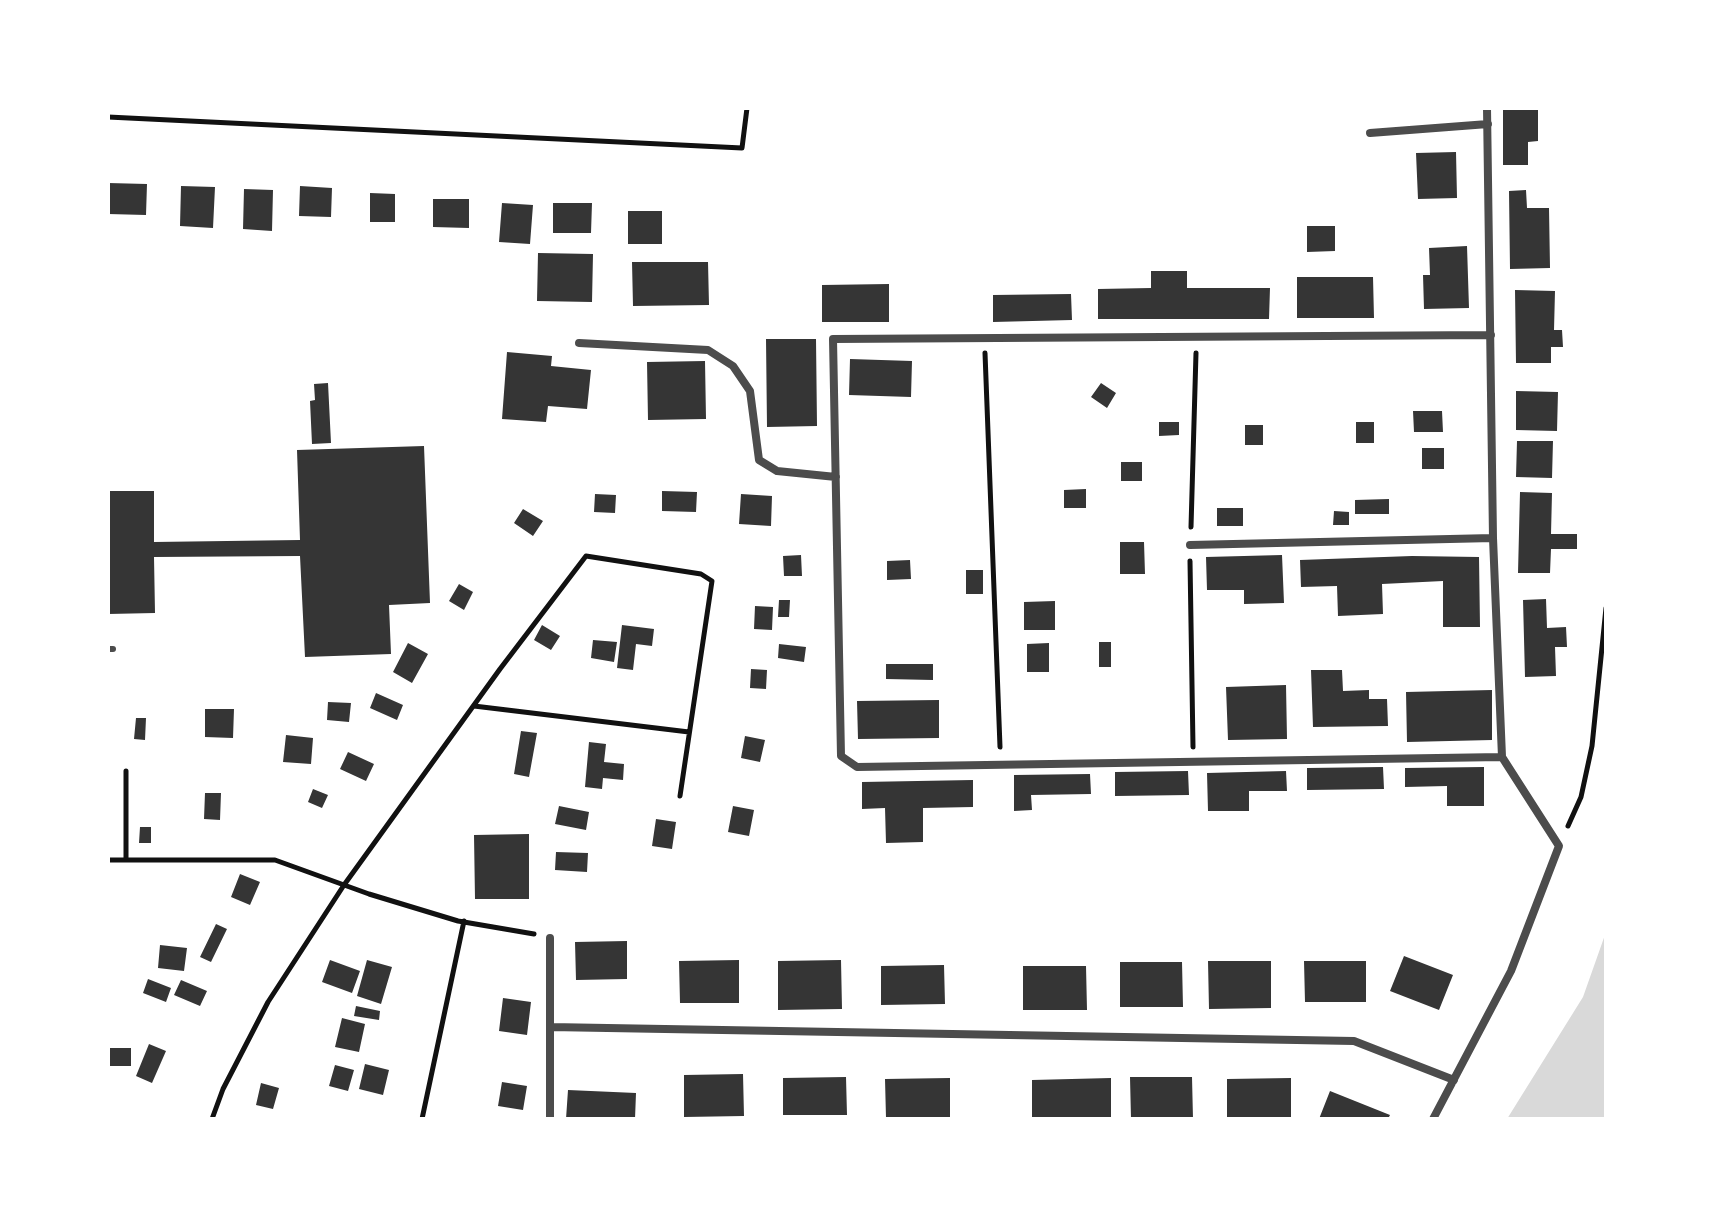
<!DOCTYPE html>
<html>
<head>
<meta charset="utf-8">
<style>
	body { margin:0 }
	#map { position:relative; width:1714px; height:1227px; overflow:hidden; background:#fff; font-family:Figtree,sans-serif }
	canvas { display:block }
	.frame { position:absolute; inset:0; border:110px solid #fff; pointer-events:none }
</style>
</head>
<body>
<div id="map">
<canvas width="1714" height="1227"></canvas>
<div class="frame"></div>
</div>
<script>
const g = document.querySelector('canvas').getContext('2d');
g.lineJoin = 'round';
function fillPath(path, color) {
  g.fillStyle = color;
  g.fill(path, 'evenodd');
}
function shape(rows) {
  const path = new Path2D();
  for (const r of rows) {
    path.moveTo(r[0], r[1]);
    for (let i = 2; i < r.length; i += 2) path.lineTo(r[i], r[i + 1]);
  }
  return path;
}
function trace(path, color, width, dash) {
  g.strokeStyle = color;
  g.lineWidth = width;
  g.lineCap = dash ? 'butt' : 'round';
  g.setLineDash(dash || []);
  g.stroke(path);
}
fillPath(shape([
	[1606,932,1606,1119,1507,1119,1583,997]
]), '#d9d9d9');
fillPath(shape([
	[1503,108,1538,108,1538,141,1528,142,1528,165,1503,165],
	[1456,152,1457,198,1418,199,1416,153],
	[108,183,147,184,146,215,108,214],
	[181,186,215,187,213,228,180,226],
	[300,186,332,188,331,217,299,216],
	[244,189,273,190,272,231,243,229],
	[1526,190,1527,208,1549,208,1550,268,1510,269,1509,191],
	[370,193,395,194,395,222,370,222],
	[433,199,469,199,469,228,433,227],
	[502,203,533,205,530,244,499,242],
	[553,203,592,203,591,233,553,233],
	[628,211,662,211,662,244,628,244],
	[1307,226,1335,226,1335,251,1307,252],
	[1467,246,1469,308,1424,309,1423,275,1430,275,1429,248],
	[538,253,593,254,592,302,537,301],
	[632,262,708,262,709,305,633,306],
	[1151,271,1187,271,1187,288,1270,288,1269,319,1098,319,1098,289,1151,288],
	[1297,277,1373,277,1374,318,1297,318],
	[889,284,889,322,822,322,822,285],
	[1515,290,1555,291,1554,330,1562,330,1563,347,1551,347,1551,363,1516,363],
	[1071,294,1072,320,993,322,993,295],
	[766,339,816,339,817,426,767,427],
	[507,352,552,356,551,366,591,370,587,409,548,406,546,422,502,419],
	[850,359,912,361,911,397,849,395],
	[705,361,706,419,648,420,647,362],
	[328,383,331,443,312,444,310,401,315,400,314,384],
	[1101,383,1116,393,1107,408,1091,397],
	[1516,391,1558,392,1557,431,1516,430],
	[1413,411,1442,411,1443,432,1414,432],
	[1159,422,1179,422,1179,435,1159,436],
	[1356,422,1374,422,1374,443,1356,443],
	[1245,425,1263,425,1263,445,1245,445],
	[1517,441,1553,441,1552,478,1516,477],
	[424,446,430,603,389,605,391,654,305,657,300,556,154,557,155,613,108,614,108,491,154,491,154,542,300,540,297,450],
	[1422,448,1444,448,1444,469,1422,469],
	[1121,462,1142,462,1142,481,1121,481],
	[1086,489,1086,508,1064,508,1064,490],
	[662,491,697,492,696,512,662,511],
	[1520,492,1552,493,1551,534,1577,534,1577,549,1551,549,1550,573,1518,573],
	[595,494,616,495,615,513,594,512],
	[741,494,772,496,771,526,739,524],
	[1389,499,1389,514,1355,514,1355,500],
	[1217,508,1243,508,1243,526,1217,526],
	[523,509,543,521,533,536,514,523],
	[1334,511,1349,512,1349,525,1333,525],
	[1120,542,1144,542,1145,574,1120,574],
	[801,555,802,576,784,576,783,556],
	[1282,555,1284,603,1244,604,1244,590,1207,590,1206,557],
	[1412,556,1479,557,1480,627,1443,627,1443,581,1382,584,1383,614,1338,616,1337,586,1301,587,1300,560],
	[910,560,911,579,887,580,887,561],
	[966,570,983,570,983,594,966,594],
	[459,584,473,592,464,610,449,601],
	[1546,599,1547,628,1566,627,1567,647,1555,647,1556,676,1525,677,1523,600],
	[779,600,790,600,789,617,778,617],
	[1055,601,1055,630,1024,630,1024,602],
	[755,606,773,607,772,630,754,629],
	[542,625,560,636,551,650,534,640],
	[622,625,654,629,652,646,636,644,633,670,617,668],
	[593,640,617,642,614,662,591,658],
	[1099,642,1111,642,1111,667,1099,667],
	[408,643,428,654,412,683,393,672],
	[1049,643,1049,672,1027,672,1027,644],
	[779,644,806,647,804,662,778,658],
	[886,664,933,664,933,680,886,679],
	[751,669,767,670,766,689,750,688],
	[1311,670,1342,670,1343,691,1369,690,1369,699,1387,699,1388,726,1313,727],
	[1286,685,1287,739,1228,740,1226,687],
	[1492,690,1492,740,1407,742,1406,692],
	[376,693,403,705,397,720,370,708],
	[939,700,939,738,858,739,857,701],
	[328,702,351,703,349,722,327,720],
	[205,709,234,709,233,738,205,737],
	[136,718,146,718,145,740,134,739],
	[521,731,537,733,529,777,514,774],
	[286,735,313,738,311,764,283,762],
	[745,736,765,740,760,762,741,758],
	[589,742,606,744,604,762,624,764,623,780,603,778,602,789,585,787],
	[348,752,374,764,366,781,340,769],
	[1383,767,1384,789,1307,790,1307,768],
	[1484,767,1484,806,1447,806,1447,786,1405,787,1405,768],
	[1188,771,1189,795,1115,796,1115,772],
	[1286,771,1287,791,1249,791,1249,811,1208,811,1207,773],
	[1090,774,1091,794,1031,795,1032,810,1014,811,1014,775],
	[973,780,973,807,923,808,923,842,886,843,885,808,862,809,862,782],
	[313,789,328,795,322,808,308,802],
	[205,793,221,793,220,820,204,819],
	[559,806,589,812,586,830,555,824],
	[733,806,754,810,749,836,728,832],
	[656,819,676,822,672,849,652,846],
	[140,827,151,827,151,843,139,843],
	[529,834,529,899,475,899,474,835],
	[556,852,588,853,587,872,555,870],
	[240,874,260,882,250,905,231,897],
	[216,924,227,929,211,962,200,957],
	[627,941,627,979,576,980,575,942],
	[160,945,187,948,184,971,158,968],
	[1404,956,1453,975,1439,1010,1390,991],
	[330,960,360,971,352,993,322,982],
	[367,960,392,967,381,1004,357,996],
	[739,960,739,1003,680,1003,679,961],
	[841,960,842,1009,778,1010,778,961],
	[1208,961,1271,961,1271,1008,1209,1009],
	[1304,961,1366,961,1366,1002,1305,1002],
	[1120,962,1182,962,1183,1007,1120,1007],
	[944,965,945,1004,881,1005,881,966],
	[1023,966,1086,966,1087,1010,1023,1010],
	[148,979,171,988,166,1002,143,993],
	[181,980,207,991,200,1006,174,995],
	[503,998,531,1002,527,1035,499,1031],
	[356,1006,380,1011,379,1020,354,1016],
	[342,1018,365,1024,359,1052,335,1047],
	[149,1044,166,1051,152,1083,136,1076],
	[110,1048,131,1048,131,1066,110,1066],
	[365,1064,389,1070,383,1095,359,1089],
	[335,1065,354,1070,348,1091,329,1086],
	[743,1074,744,1116,684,1117,684,1075],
	[846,1077,847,1115,783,1115,783,1078],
	[1130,1077,1192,1077,1193,1119,1131,1119],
	[950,1078,950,1117,886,1118,885,1079],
	[1111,1078,1111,1119,1032,1119,1032,1080],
	[1291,1078,1291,1119,1227,1119,1227,1079],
	[502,1082,527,1086,523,1110,498,1106],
	[261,1083,279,1088,273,1109,256,1105],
	[568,1090,636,1093,635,1119,566,1119],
	[1330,1091,1390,1115,1388,1119,1319,1119]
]), '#353535');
trace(shape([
	[108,117,742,148,747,108],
	[985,353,1000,747],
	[1191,527,1196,353],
	[1190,561,1193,747],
	[474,706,689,732],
	[1568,826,1581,797,1592,746,1606,608],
	[108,860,275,860,369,894,458,921,534,934],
	[126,860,126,771],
	[212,1119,223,1089,268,1002,344,885,500,669,586,556,701,574,712,581,680,796],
	[422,1119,464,921]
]), '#111', 5);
trace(shape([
	[108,649,113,649]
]), '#4c4c4c', 6);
trace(shape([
	[1370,133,1488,124],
	[1491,335,833,339,841,756,857,767,1502,757],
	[579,343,708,350,733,366,750,391,759,460,777,471,836,477],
	[1190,545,1493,538],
	[550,1027,1354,1041,1454,1080],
	[550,1119,550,938],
	[1433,1119,1511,971,1559,846,1502,757,1493,538,1487,108]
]), '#4c4c4c', 8);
</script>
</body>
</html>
